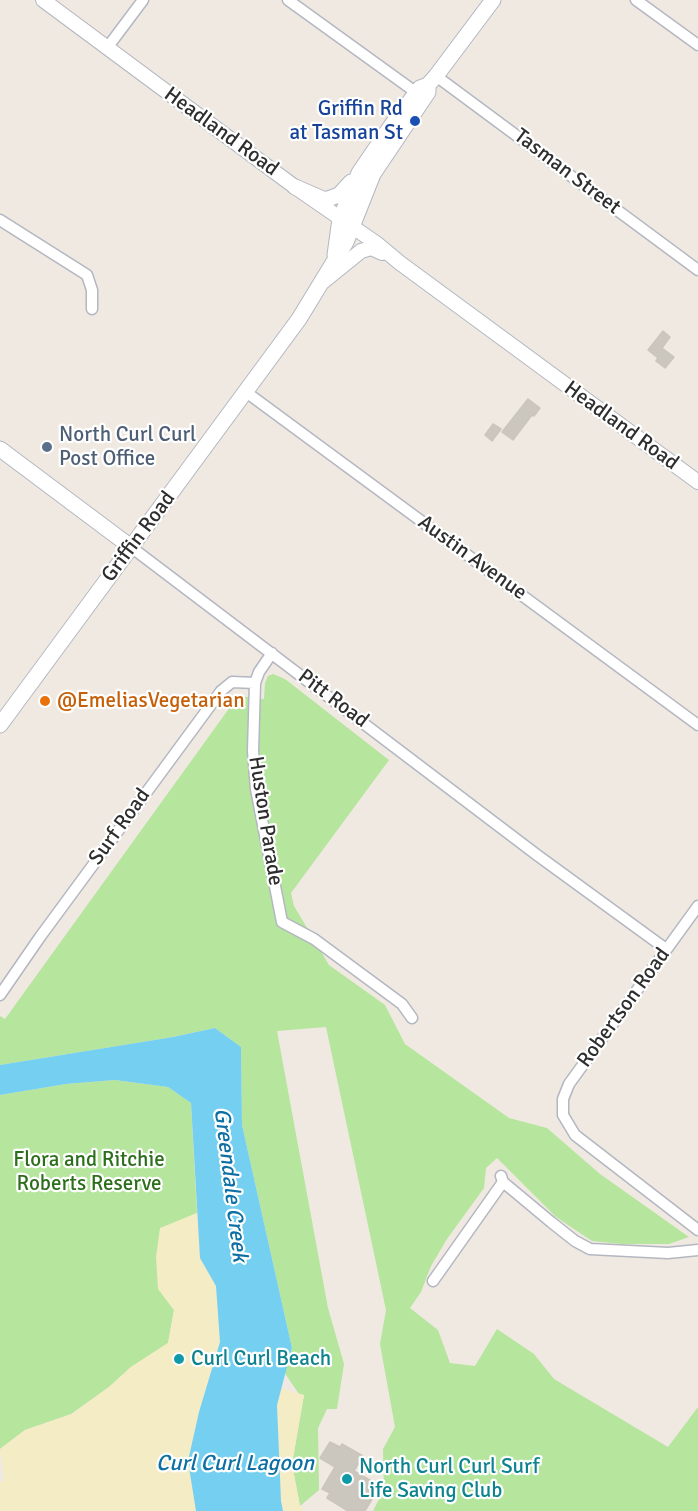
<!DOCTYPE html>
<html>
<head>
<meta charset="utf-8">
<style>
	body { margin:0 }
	canvas { display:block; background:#efe9e1 }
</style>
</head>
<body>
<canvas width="698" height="1511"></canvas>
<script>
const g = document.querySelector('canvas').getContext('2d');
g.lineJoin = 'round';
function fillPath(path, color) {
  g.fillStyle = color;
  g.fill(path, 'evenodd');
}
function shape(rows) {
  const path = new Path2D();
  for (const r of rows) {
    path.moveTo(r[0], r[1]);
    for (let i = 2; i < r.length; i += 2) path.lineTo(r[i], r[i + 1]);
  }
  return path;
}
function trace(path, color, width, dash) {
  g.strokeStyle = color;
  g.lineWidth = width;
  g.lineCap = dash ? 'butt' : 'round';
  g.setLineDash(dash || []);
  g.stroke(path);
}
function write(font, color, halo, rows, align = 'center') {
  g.font = font + ' Signika,sans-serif';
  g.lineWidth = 4.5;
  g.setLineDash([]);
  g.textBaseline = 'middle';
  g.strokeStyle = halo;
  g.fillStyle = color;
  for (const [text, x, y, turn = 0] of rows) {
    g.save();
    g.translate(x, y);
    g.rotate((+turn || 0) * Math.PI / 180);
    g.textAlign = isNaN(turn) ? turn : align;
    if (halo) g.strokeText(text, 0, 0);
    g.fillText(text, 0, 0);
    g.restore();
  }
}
fillPath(shape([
	[273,674,285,679,389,760,291,893,294,906,329,965,385,1005,405,1044,509,1118,547,1128,600,1174,689,1237,669,1244,622,1244,592,1241,556,1217,497,1158,486,1168,484,1188,447,1239,431,1266,421,1292,410,1308,438,1330,450,1363,475,1366,497,1329,534,1354,554,1379,668,1447,698,1407,698,1511,373,1511,384,1489,383,1449,395,1427,380,1344,386,1310,326,1027,277,1031,328,1308,344,1364,337,1409,327,1409,318,1428,319,1490,300,1506,292,1464,304,1395,299,1394,284,1372,292,1348,242,1125,241,1047,215,1028,173,1037,0,1065,0,1016,5,1019,238,696,264,699,265,683,268,676],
	[115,1080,168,1087,191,1103,197,1213,160,1229,158,1288,174,1310,168,1343,131,1367,109,1387,71,1414,25,1430,0,1449,0,1095,66,1084]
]), '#b6e59e');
fillPath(shape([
	[197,1213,200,1258,216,1286,220,1342,199,1412,188,1461,196,1511,0,1511,0,1482,4,1480,0,1449,25,1430,72,1414,109,1387,131,1367,168,1343,174,1310,158,1289,156,1257,160,1228],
	[280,1388,304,1395,292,1464,300,1506,305,1511,283,1511,281,1501,277,1405]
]), '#f3ecc5');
fillPath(shape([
	[215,1028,241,1047,242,1125,292,1348,277,1405,281,1501,283,1511,196,1511,188,1461,199,1412,220,1342,216,1286,200,1258,191,1103,168,1087,115,1080,66,1084,0,1095,0,1065,173,1037]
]), '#75cff0');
const building = shape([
	[663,331,670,337,662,348,674,357,665,368,656,361,658,358,648,350,663,331],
	[528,399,540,408,534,416,532,415,513,440,502,432,528,399],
	[493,424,501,429,492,441,485,435,493,424],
	[330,1442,340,1447,342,1444,363,1456,354,1471,380,1486,365,1511,348,1511,327,1498,330,1493,322,1489,335,1467,320,1458,330,1442]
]);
fillPath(building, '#cbc7bf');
trace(building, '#cbc5ba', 1.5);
const minor = shape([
	[288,0,421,96],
	[636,0,698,45],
	[107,48,143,0],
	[436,76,698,270],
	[0,220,87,275,92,290,92,309],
	[246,392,698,725],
	[131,547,537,855,666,949],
	[272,653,259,672,255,683,253,751,256,789,282,922,314,939,402,1004,412,1018],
	[698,906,569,1084,563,1099,563,1115,575,1135,698,1230],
	[0,995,40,937,221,691,232,682,255,683],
	[501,1176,503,1182,551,1222,575,1241,590,1249,668,1253,698,1250],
	[433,1281,503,1182]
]);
const tertiary = shape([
	[43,0,295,187,376,243,400,263,698,482],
	[324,281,361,251,371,248,382,253]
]);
const secondary = shape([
	[295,187,325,200,339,195,351,182],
	[335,255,340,219,359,173,391,126,420,88,428,85,436,76,493,0],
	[0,449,131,547],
	[0,725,299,319,346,242,373,174,428,92,428,85]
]);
trace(minor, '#b4b7c1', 13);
trace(tertiary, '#b4b7c1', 16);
trace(secondary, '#b4b7c1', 17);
trace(minor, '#fff', 10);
trace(tertiary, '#fff', 14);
trace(secondary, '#fff', 15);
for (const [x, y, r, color] of [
	[415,121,6,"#1a4fb4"],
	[47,447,6,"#5c6f8a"],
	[45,701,6,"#e8710a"],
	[179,1359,6,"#0f9aa8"],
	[347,1479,6,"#0f9aa8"]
]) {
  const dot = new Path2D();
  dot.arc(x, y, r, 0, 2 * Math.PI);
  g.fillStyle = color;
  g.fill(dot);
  trace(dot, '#fff', 2);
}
write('21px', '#164399', '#fff', [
	["Griffin Rd",403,109],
	["at Tasman St",403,133]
], 'right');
write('21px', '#2e2e2e', '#fff', [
	["Headland Road",221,132,36],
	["Tasman Street",567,172,37],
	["Headland Road",621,426,36],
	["Griffin Road",139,537,-53],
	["Austin Avenue",472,558,36],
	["Pitt Road",333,699,37],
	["Huston Parade",265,821,81],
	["Surf Road",120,827,-54],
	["Robertson Road",624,1008,-54]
]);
write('21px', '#4e5e75', '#fff', [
	["North Curl Curl",59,435],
	["Post Office",59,459]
], 'left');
write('21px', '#c56008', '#fff', [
	["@EmeliasVegetarian",57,701]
], 'left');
write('21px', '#2c6e1b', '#fff', [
	["Flora and Ritchie",89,1160],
	["Roberts Reserve",89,1184]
]);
write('21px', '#0d838f', '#fff', [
	["Curl Curl Beach",191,1359],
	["North Curl Curl Surf",359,1467],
	["Life Saving Club",359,1491]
], 'left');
write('italic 22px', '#0d6fa3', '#fff', [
	["Greendale Creek",230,1185,83],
	["Curl Curl Lagoon",235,1464]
]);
</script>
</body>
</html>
